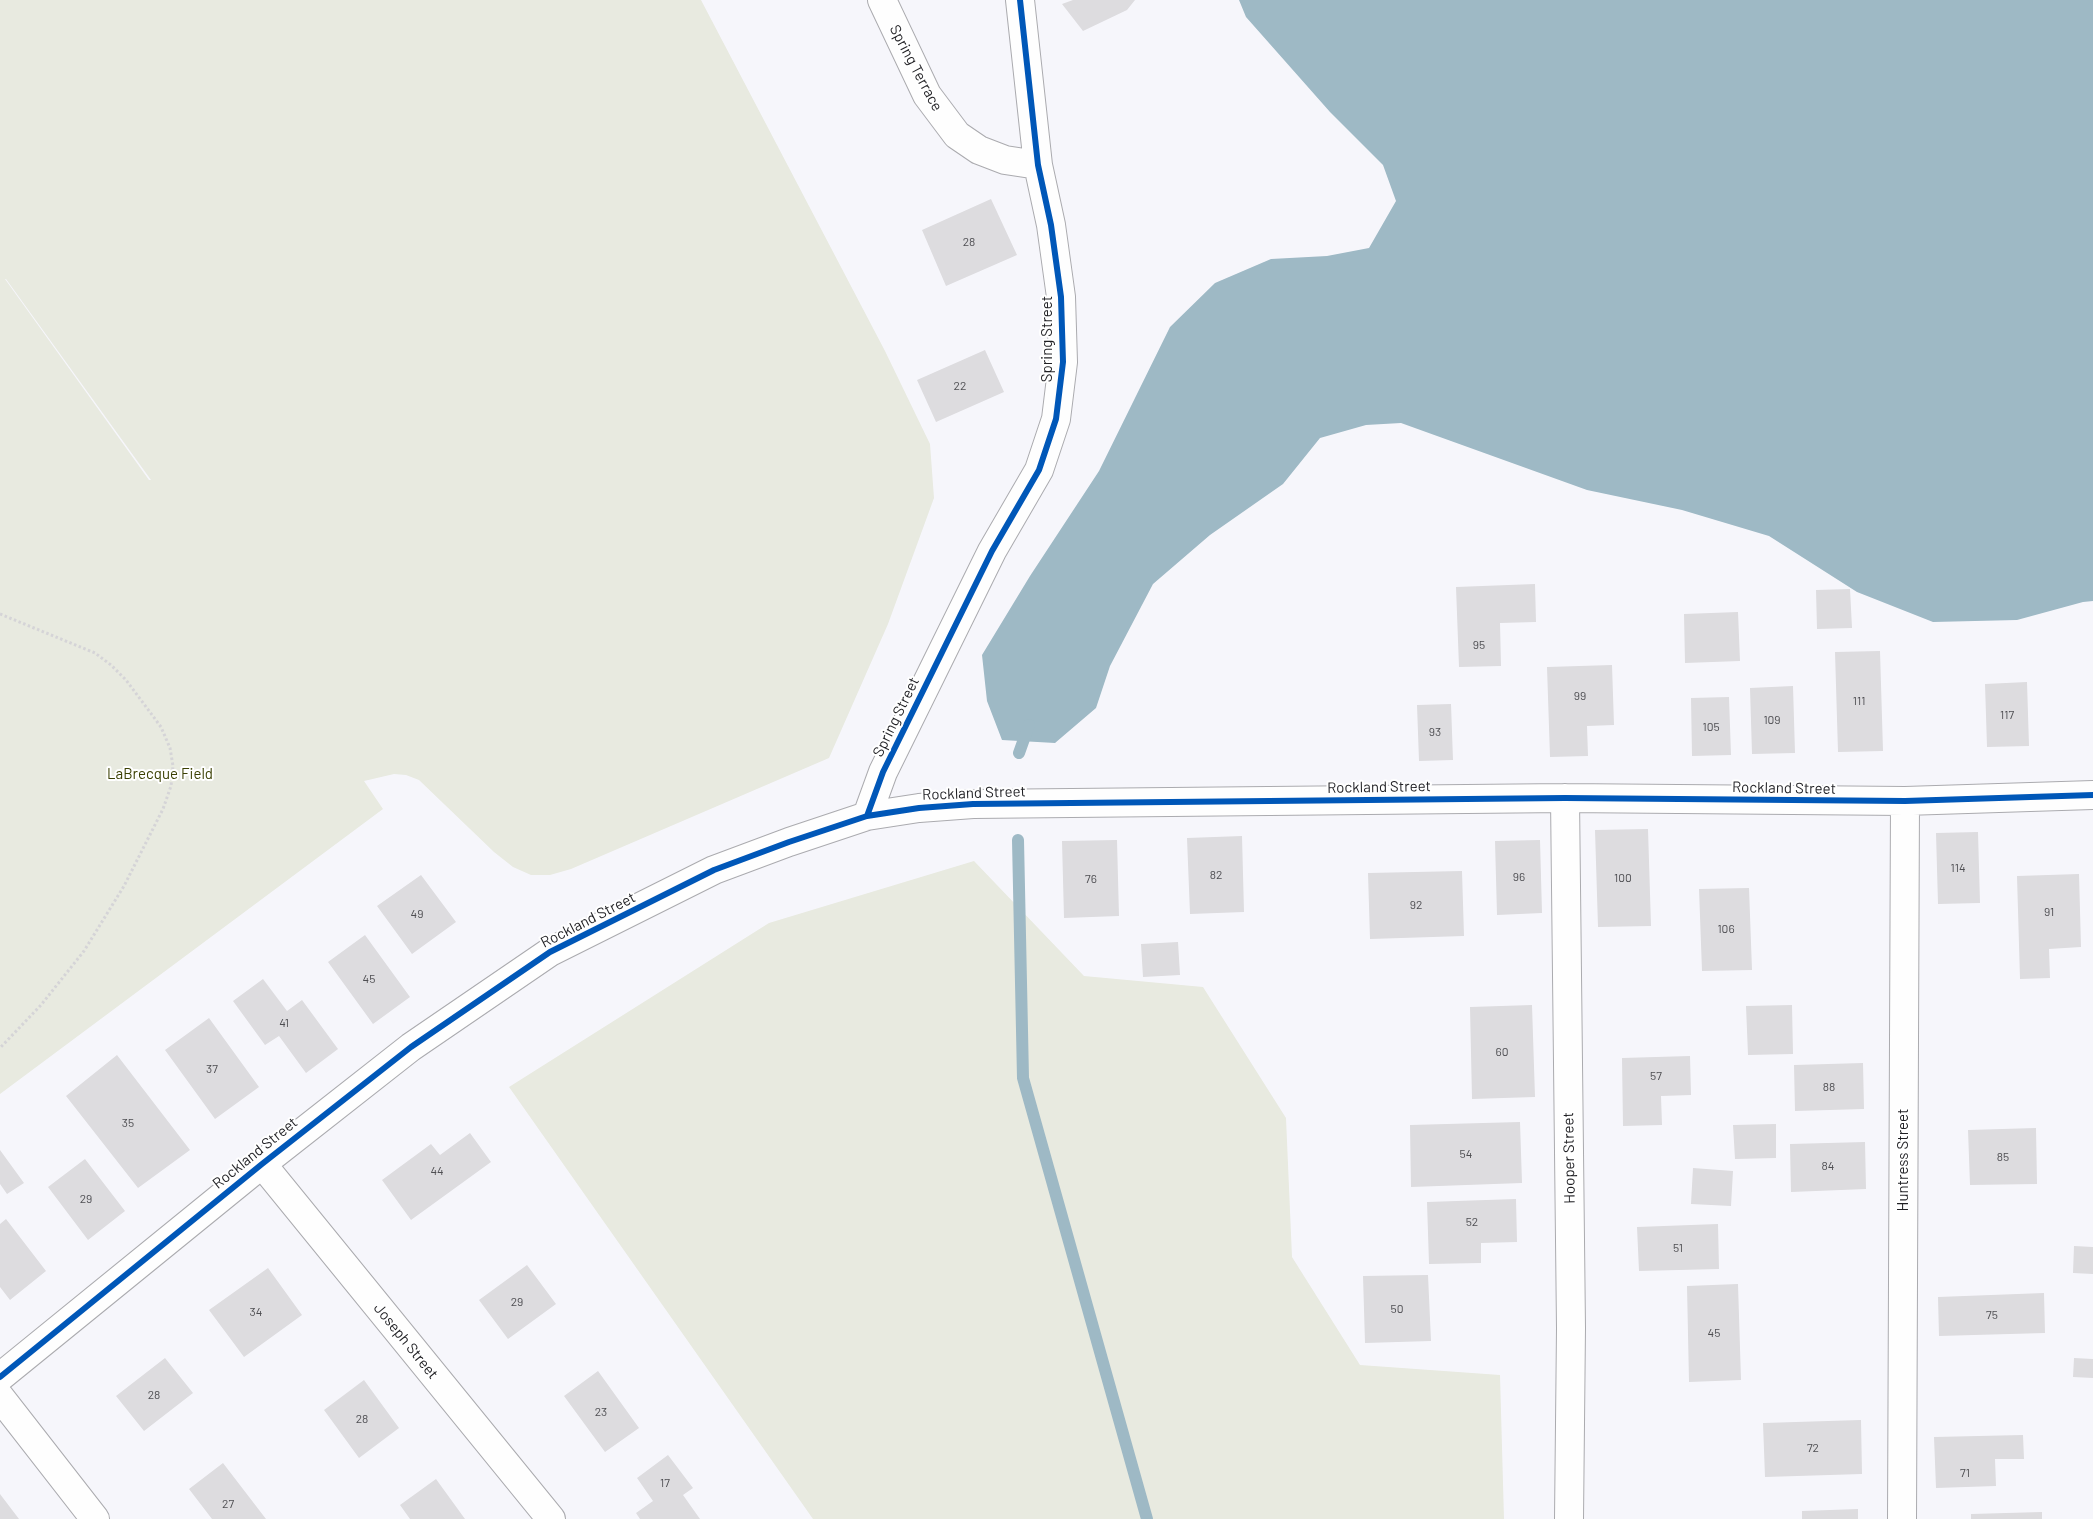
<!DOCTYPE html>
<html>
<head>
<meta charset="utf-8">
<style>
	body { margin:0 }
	canvas { display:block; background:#f6f6fb }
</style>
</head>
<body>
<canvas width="2093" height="1519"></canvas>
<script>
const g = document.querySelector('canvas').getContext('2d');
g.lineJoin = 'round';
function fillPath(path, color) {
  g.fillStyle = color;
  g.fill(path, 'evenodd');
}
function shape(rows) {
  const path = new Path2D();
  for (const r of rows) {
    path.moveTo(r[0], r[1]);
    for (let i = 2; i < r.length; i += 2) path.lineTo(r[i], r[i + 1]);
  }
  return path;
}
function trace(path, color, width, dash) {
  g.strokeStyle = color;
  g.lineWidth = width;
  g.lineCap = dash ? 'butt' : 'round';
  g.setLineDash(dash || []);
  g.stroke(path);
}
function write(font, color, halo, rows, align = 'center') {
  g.font = font + ' Barlow,sans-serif';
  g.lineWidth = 4;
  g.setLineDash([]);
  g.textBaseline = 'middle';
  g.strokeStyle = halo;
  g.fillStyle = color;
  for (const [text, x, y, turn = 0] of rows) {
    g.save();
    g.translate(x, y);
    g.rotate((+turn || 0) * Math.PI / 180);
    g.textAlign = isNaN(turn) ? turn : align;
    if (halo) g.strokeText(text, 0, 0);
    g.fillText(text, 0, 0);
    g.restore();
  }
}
fillPath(shape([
	[0,0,701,0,885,351,930,444,934,498,888,624,829,758,571,869,550,875,531,875,513,867,494,852,419,780,406,775,394,774,364,781,383,809,0,1094],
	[5,279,6,279,151,480,149,480],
	[974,861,1084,976,1203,987,1286,1118,1292,1257,1360,1365,1500,1375,1504,1519,813,1519,509,1087,769,923]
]), '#e8eae0');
fillPath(shape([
	[1239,0,2093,0,2093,601,2083,602,2017,620,1933,622,1857,592,1769,536,1682,510,1587,490,1401,423,1366,425,1320,438,1283,484,1210,535,1153,584,1110,666,1096,708,1055,743,1002,740,987,701,982,655,1030,576,1099,471,1170,327,1215,283,1271,259,1327,256,1369,248,1396,201,1383,165,1330,112,1246,17]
]), '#9eb9c5');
trace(shape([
	[1019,753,1029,725],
	[1018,840,1023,1078,1147,1519]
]), '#9eb9c5', 12);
fillPath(shape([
	[1073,0,1135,0,1127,10,1083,31,1062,4],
	[991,199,1017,255,946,286,922,230],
	[985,350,1004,392,936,422,917,380],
	[1535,584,1536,622,1500,623,1501,666,1459,667,1456,587],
	[1850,589,1852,628,1817,629,1816,590],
	[1738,612,1740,661,1685,663,1684,614],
	[1880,651,1883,751,1838,752,1835,652],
	[1612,665,1614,725,1587,726,1588,756,1550,757,1547,667],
	[2027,682,2029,746,1987,747,1985,684],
	[1793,686,1795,753,1752,754,1750,688],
	[1729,697,1731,755,1692,756,1691,698],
	[1451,704,1453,760,1419,761,1417,705],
	[1648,829,1651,926,1598,927,1595,830],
	[1978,832,1980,903,1938,904,1936,833],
	[1242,836,1244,912,1190,914,1187,838],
	[1117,840,1119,916,1064,918,1062,841],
	[1540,840,1542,913,1497,915,1495,841],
	[1462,871,1464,936,1370,939,1368,873],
	[2079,874,2081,947,2049,949,2050,978,2020,979,2017,876],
	[421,875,456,922,412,954,377,906],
	[1749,888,1752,970,1702,971,1699,889],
	[365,935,410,997,373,1024,328,962],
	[1178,942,1180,975,1143,977,1141,944],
	[263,979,287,1011,302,1000,338,1049,306,1073,279,1036,265,1045,233,1001],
	[1532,1005,1535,1097,1472,1099,1470,1007],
	[1792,1005,1793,1054,1748,1055,1746,1006],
	[209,1018,259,1087,215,1119,165,1050],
	[117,1055,190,1150,138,1188,66,1096],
	[1690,1056,1691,1095,1661,1096,1662,1125,1623,1126,1622,1058],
	[1863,1063,1864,1109,1795,1111,1794,1065],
	[1520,1122,1522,1183,1411,1187,1410,1125],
	[1776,1124,1776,1158,1735,1159,1733,1125],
	[2036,1128,2037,1184,1970,1185,1968,1130],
	[470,1133,491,1162,411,1220,382,1180,431,1144,440,1155],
	[1865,1142,1866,1189,1791,1192,1790,1144],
	[0,1150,24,1183,7,1194,0,1184],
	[85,1159,125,1211,88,1240,48,1187],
	[1693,1168,1733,1171,1731,1206,1691,1204],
	[1516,1199,1517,1242,1481,1243,1481,1263,1429,1264,1427,1202],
	[6,1219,46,1271,10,1300,0,1287,0,1224],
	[1718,1224,1719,1269,1639,1271,1637,1227],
	[2074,1246,2093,1247,2093,1274,2073,1273],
	[527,1265,556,1304,508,1339,479,1300],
	[268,1268,302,1315,244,1357,209,1310],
	[1428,1275,1431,1341,1365,1343,1363,1276],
	[1738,1284,1741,1380,1689,1382,1687,1286],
	[2044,1293,2045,1333,1939,1336,1938,1297],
	[165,1358,193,1393,144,1431,116,1396],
	[2074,1358,2093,1359,2093,1378,2073,1377],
	[598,1371,639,1428,605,1452,564,1396],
	[364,1380,399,1428,359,1458,324,1410],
	[1861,1420,1862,1474,1765,1477,1763,1423],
	[2023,1435,2024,1459,1995,1459,1996,1486,1936,1488,1934,1437],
	[668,1455,693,1488,683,1495,700,1519,640,1519,636,1513,653,1501,637,1478],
	[223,1463,266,1519,212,1519,189,1489],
	[436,1479,465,1519,410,1519,400,1505],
	[0,1494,19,1519,0,1519],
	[1858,1509,1858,1519,1802,1519,1802,1511],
	[2042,1512,2042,1519,1971,1519,1971,1514]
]), '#dddcdf');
const street = shape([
	[882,0,927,95,957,135,979,150,1005,160,1038,165],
	[1565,798,1571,1328,1569,1519],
	[867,816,883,772,992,551,1039,470,1056,419,1063,362,1061,297,1051,225,1038,165,1020,0],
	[262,1164,551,1519],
	[0,1377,262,1164,411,1047,550,952,714,870,789,842,867,816,919,808,973,804,1565,798,1905,801,2093,795],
	[0,1397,95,1519],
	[1902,1519,1905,801]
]);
trace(street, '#ababaf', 30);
trace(shape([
	[0,614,95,653,111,665,126,680,161,727,170,748,173,766,171,786,163,809,124,886,84,951,41,1005,0,1048]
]), '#d5d4d7', 3, [2.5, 2.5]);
trace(street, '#fefefe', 28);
trace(shape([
	[867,816,883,772,992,551,1039,470,1056,419,1063,362,1061,297,1051,225,1038,165,1020,0],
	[0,1377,262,1164,411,1047,550,952,714,870,789,842,867,816,919,808,973,804,1565,798,1905,801,2093,795]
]), '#0057b8', 6);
write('12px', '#4e4e52', null, [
	["28",969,242],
	["22",960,386],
	["95",1479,645],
	["99",1580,696],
	["111",1859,701],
	["117",2007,715],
	["109",1772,720],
	["105",1711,727],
	["93",1435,732],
	["114",1958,868],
	["82",1216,875],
	["96",1519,877],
	["100",1623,878],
	["76",1091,879],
	["92",1416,905],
	["91",2049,912],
	["49",417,914],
	["106",1726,929],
	["45",369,979],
	["41",284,1023],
	["60",1502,1052],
	["37",212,1069],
	["57",1656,1076],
	["88",1829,1087],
	["35",128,1123],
	["54",1466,1154],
	["85",2003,1157],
	["84",1828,1166],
	["44",437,1171],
	["29",86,1199],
	["52",1472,1222],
	["51",1678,1248],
	["29",517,1302],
	["50",1397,1309],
	["34",256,1312],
	["75",1992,1315],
	["45",1714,1333],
	["28",154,1395],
	["23",601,1412],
	["28",362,1419],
	["72",1813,1448],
	["71",1965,1473],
	["17",665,1483],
	["27",228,1504]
]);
write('15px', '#1f1f23', '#fff', [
	["Spring Terrace",916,68,62],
	["Spring Street",1047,339,-90],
	["Spring Street",896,717,-64],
	["Rockland Street",1379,787,-1],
	["Rockland Street",1784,788,1],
	["Rockland Street",974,793,-2],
	["Rockland Street",588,920,-27],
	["Rockland Street",255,1153,-39],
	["Hooper Street",1569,1158,-91],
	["Huntress Street",1903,1160,-90],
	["Joseph Street",406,1341,51]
]);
write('15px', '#3b4003', '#fff', [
	["LaBrecque Field",160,774]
]);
</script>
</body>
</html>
